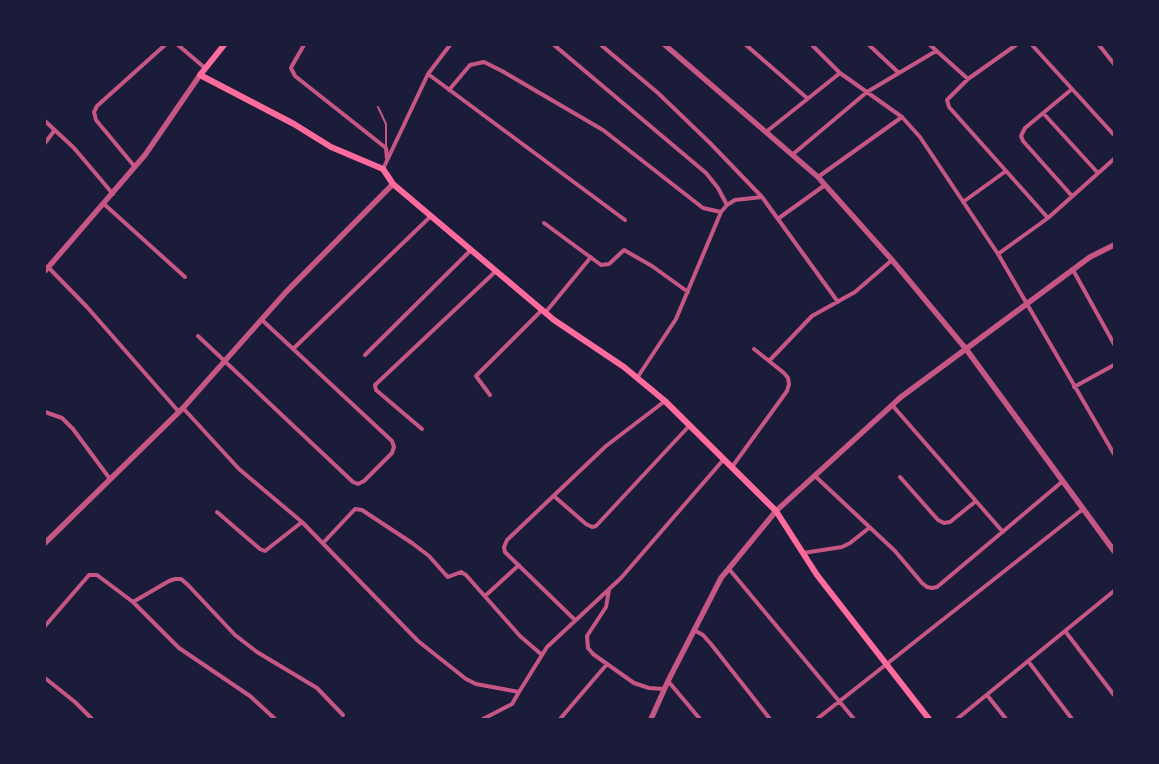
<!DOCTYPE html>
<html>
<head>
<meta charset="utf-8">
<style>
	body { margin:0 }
	#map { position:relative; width:1159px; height:764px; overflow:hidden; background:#1b1b3a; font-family:Manrope,sans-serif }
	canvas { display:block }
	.frame { position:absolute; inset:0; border:46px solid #1b1b3a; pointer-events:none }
</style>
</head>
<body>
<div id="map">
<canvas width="1159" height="764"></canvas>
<div class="frame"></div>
</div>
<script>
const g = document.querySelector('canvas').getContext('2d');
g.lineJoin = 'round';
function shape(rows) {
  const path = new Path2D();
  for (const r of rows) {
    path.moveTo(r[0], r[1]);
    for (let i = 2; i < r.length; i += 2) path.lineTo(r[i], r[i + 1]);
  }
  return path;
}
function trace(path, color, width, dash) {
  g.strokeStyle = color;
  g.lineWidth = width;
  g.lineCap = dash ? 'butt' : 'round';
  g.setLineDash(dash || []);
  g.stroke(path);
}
trace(shape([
	[378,107,386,124,386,147]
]), '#c65784', 2);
trace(shape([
	[178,45,205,68],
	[304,45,293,64,291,68,295,76,386,148,387,159],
	[554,45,706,173,718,188,727,205],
	[601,45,658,93,710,143,762,197,838,302],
	[746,45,807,98],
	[812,45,840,73,902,117,920,137,998,254,1114,454],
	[869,45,899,73],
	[930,45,968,79],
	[1032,45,1114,135],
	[1099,45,1114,64],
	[428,74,625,220],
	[1072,89,1025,128,1021,136,1023,141,1072,196],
	[449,90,470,65,484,62,502,71,603,130,703,208,721,212],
	[1043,113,1098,173],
	[45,121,74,148,113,194],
	[766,132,840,73],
	[45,143,54,131],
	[792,155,867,92,936,51],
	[135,167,96,120,94,112,97,106,165,45],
	[383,169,428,74,450,45],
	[818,177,902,117],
	[963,202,1006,171],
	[104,204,185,277],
	[779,218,825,185],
	[1048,218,1114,159],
	[544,223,601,265,609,264,624,250,652,266,688,292],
	[998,254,1048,218,949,107,947,100,968,79,1016,45],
	[48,267,87,307,179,412],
	[1073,270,1114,344],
	[545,313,591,257],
	[198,336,353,482,358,484,364,481,392,453,394,447,392,441,262,320],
	[293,349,431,216],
	[365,355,471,250],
	[769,361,812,316,855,292,892,260],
	[637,378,676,319,721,212,727,205,735,200,762,197],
	[1074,387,1114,365],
	[490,395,476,376,542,310],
	[892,405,1003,532],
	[183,408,239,469,302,522,418,641,466,679,476,684,519,692,547,647,621,578,724,459],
	[45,412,62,418,73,429,110,479],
	[422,429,376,390,375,385,496,271],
	[732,467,787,391,789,384,788,378,784,373,754,349],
	[815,476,895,551,922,583,927,587,932,588,937,587,1063,481],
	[900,477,938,520,944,523,950,522,976,501],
	[555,497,586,524,592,527,596,526,690,425],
	[217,512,260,549,265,551,302,522],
	[323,543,355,509,362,510,412,543,429,556,445,574,448,577,461,572,466,575,520,636,542,655],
	[803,553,842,547,850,543,869,528],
	[729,569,854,719],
	[609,590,606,607,587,636,588,648,593,654,634,683,649,688,664,689],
	[485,596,519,565],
	[133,602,169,581,175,579,181,579,188,585,235,635,257,652,317,688,343,715],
	[575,620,510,557,505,552,504,547,507,540,606,446,665,401],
	[45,626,89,575,97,575,133,602,179,648,250,696,275,719],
	[694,630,703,635,711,644,770,719],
	[1065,631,1114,695],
	[1028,661,1072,719],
	[45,678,75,702,92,719],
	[668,681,700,719],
	[987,695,1006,719],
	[483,719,512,704,519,692],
	[560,719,607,664],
	[817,719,1083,509],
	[957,719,1114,591]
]), '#c65784', 4);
trace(shape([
	[665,45,818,177,892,260,966,349,1114,551],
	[45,271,145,155,200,75],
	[45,543,183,408,286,292,393,184],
	[651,719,668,681,721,578,776,511,901,397,1090,257,1114,245]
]), '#c65784', 5.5);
trace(shape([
	[224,45,200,75,294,124,331,147,383,169,393,184,554,320,624,367,665,401,776,511,817,575,929,719]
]), '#ff6b9d', 6);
</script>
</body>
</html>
